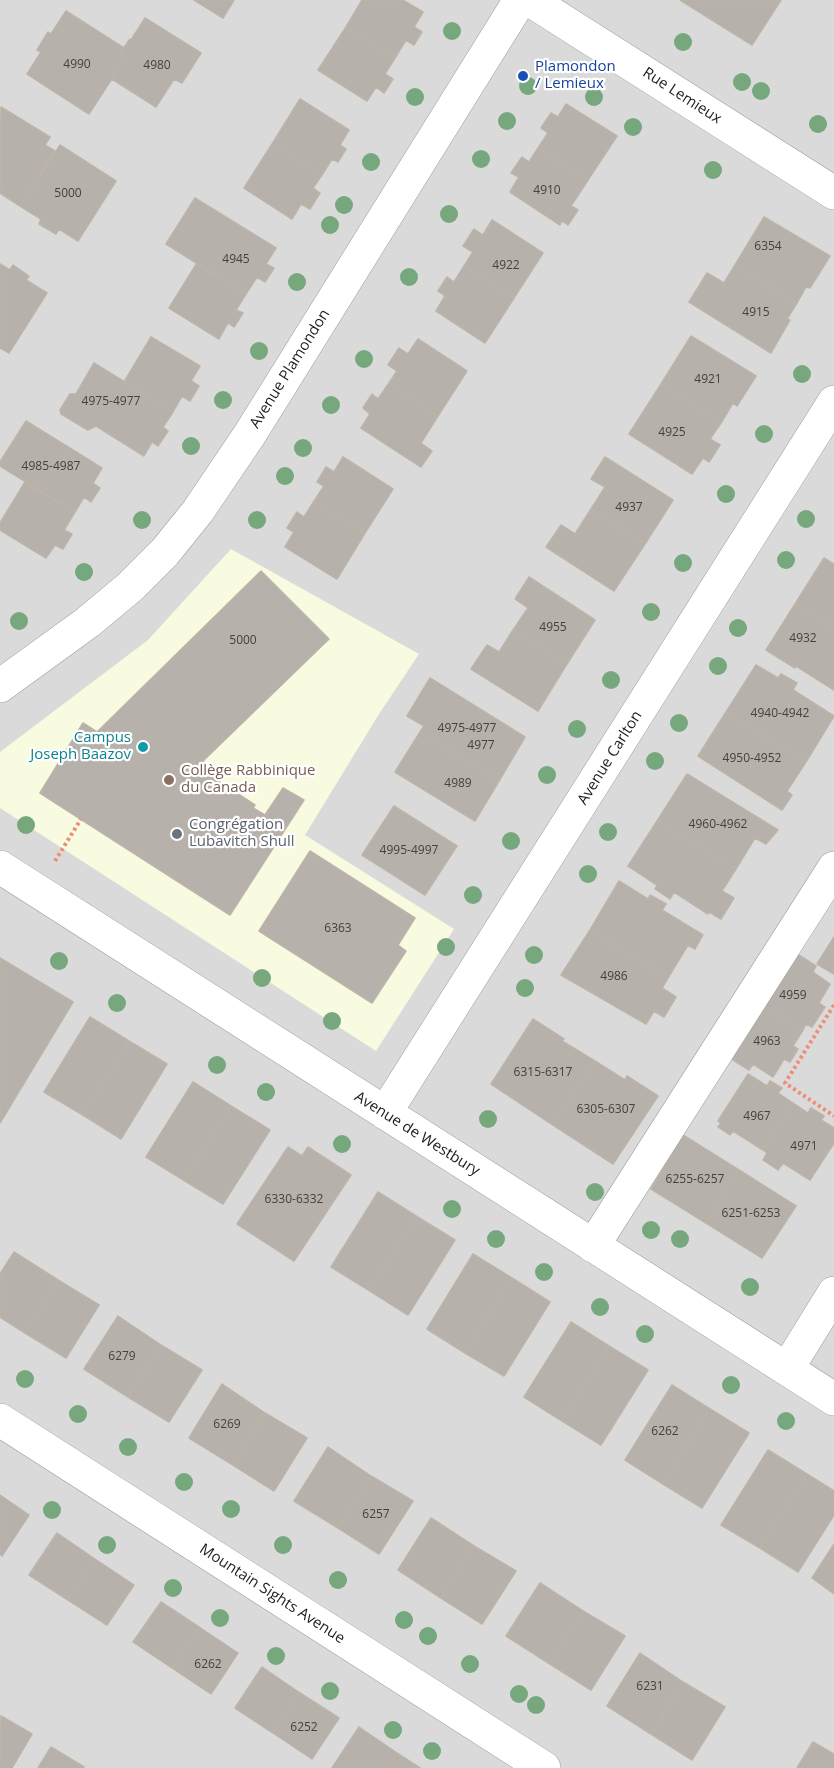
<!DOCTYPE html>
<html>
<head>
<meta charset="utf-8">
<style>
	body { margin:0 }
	canvas { display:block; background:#edebe4 }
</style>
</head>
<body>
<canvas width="834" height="1768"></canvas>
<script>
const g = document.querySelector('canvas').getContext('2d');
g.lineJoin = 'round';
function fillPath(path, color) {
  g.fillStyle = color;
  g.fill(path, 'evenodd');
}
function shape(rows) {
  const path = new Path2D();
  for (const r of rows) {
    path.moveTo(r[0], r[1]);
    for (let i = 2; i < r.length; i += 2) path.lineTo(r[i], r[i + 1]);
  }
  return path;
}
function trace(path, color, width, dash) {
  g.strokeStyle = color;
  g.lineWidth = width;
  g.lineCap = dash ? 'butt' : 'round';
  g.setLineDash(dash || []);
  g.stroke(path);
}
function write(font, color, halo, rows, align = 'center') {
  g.font = font + ' "Open Sans",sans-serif';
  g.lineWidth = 4.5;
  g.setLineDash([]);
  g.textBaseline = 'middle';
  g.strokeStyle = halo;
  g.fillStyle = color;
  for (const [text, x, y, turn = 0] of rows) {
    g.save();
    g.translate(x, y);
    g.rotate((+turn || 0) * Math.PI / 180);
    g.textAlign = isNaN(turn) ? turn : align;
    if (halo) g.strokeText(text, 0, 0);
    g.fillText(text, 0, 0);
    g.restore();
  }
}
fillPath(shape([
	[0,0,834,0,834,1768,0,1768]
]), '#dbdada');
fillPath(shape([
	[231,549,419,654,379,714,305,835,454,929,376,1051,0,808,0,752,148,640]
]), '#f8fbdf');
const building = shape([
	[194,0,234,0,223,18,194,0],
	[362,0,403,0,423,12,414,27,422,32,414,45,406,40,395,58,346,27,362,0],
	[680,0,781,0,752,45,680,0],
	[66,11,124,48,120,53,126,57,89,114,27,74,41,52,37,50,48,32,51,34,66,11],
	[145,18,201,53,182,83,174,79,156,107,112,79,126,57,120,53,130,39,131,40,145,18],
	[346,27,395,58,385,74,393,79,384,93,376,87,367,101,318,70,346,27],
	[300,99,349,130,340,145,346,149,338,162,332,159,322,175,272,144,300,99],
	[566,104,617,136,588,180,538,148,548,133,541,128,551,113,558,117,566,104],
	[1,107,50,137,45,145,55,151,20,206,0,193,1,107],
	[272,144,322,175,313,188,320,193,310,209,301,204,292,219,244,188,272,144],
	[60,145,116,181,78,241,59,229,56,234,39,224,41,219,20,206,60,145],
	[538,148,588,180,571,206,578,210,568,225,562,221,560,225,510,192,519,177,511,173,522,157,529,162,538,148],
	[195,198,276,248,266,264,274,268,265,282,257,277,246,294,166,244,195,198],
	[764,217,830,256,810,288,806,287,797,303,735,265,764,217],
	[492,220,543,253,514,298,464,266,473,252,463,246,474,229,483,235,492,220],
	[197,263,246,294,236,310,243,313,234,327,228,323,219,339,169,308,197,263],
	[0,264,10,270,13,265,29,276,26,280,47,293,9,353,0,348,0,264],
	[735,265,797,303,787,319,790,320,771,353,689,302,707,273,724,283,735,265],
	[464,266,514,298,485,343,436,311,445,296,438,291,447,277,454,282,464,266],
	[691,336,756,376,737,406,733,403,721,423,661,384,691,336],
	[151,337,200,366,191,381,199,386,190,401,182,396,173,412,124,382,151,337],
	[418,339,467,371,438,416,389,383,397,371,388,365,399,348,408,354,418,339],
	[94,363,173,412,163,427,168,431,158,446,152,442,144,456,96,426,88,430,61,414,60,410,70,394,76,394,94,363],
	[389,383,438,416,421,443,432,451,421,467,361,428,370,414,363,408,372,394,378,399,389,383],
	[661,384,721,423,710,439,720,445,709,462,703,458,692,474,629,434,661,384],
	[26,421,102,468,93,483,100,488,91,502,84,497,75,512,0,466,0,462,26,421],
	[343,457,393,489,365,533,314,501,324,486,317,482,326,467,334,472,343,457],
	[605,457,673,500,645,544,591,509,605,487,591,479,605,457],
	[25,482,75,512,64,530,72,534,63,549,55,545,46,558,0,530,0,523,25,482],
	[314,501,365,533,337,579,285,547,294,532,287,528,297,512,304,517,314,501],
	[591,509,645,544,614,591,546,547,561,525,575,534,591,509],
	[824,558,834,564,834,628,795,604,824,558],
	[261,571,329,639,203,761,211,771,209,775,255,805,253,808,265,815,283,788,304,800,230,915,40,793,83,723,97,732,261,571],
	[529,577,595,620,567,664,513,630,528,608,515,599,529,577],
	[795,604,834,628,834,690,796,666,795,668,766,650,795,604],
	[513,630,567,664,538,711,471,669,487,645,499,652,513,630],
	[756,665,778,678,781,674,797,683,793,690,834,716,806,762,726,712,756,665],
	[430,678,525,737,499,781,420,732,424,726,407,716,430,678],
	[726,712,806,762,787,791,792,795,782,810,698,756,726,712],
	[420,732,499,781,475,821,395,772,420,732],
	[687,774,778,830,766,844,755,838,736,869,657,821,687,774],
	[394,806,457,846,425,895,362,855,394,806],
	[657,821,736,869,722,891,734,898,721,919,709,912,708,914,674,892,670,899,655,889,657,885,628,866,657,821],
	[310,851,415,918,398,945,406,951,372,1003,259,931,310,851],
	[619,881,648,899,650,895,666,904,662,910,703,935,695,949,688,945,668,978,590,930,619,881],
	[590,930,668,978,662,988,676,997,664,1017,654,1011,646,1024,561,975,590,930],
	[834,937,834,974,817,964,834,937],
	[794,952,816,966,813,972,830,984,819,1003,825,1007,812,1027,806,1024,803,1030,754,999,794,952],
	[0,958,73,1002,0,1123,0,958],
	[754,999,803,1030,793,1046,798,1049,790,1062,784,1059,773,1077,753,1064,749,1070,730,1058,754,999],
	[90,1017,129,1041,83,1115,44,1092,90,1017],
	[533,1019,564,1039,562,1041,595,1061,553,1125,491,1084,533,1019],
	[129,1041,167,1064,121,1139,83,1115,129,1041],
	[595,1061,625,1080,627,1076,658,1096,613,1164,553,1125,595,1061],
	[748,1074,767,1086,770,1081,782,1088,778,1093,793,1103,763,1150,733,1131,730,1135,718,1127,721,1123,718,1121,748,1074],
	[193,1082,231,1106,185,1181,146,1157,193,1082],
	[793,1103,808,1113,811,1108,824,1116,821,1120,834,1128,834,1143,810,1180,783,1163,778,1170,763,1160,767,1153,763,1150,793,1103],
	[231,1106,270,1130,223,1204,185,1181,231,1106],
	[683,1135,739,1170,706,1223,651,1189,683,1135],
	[288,1147,302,1156,308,1147,351,1175,294,1261,237,1224,288,1147],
	[739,1170,796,1206,762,1258,706,1223,739,1170],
	[378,1192,416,1216,370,1291,331,1267,378,1192],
	[416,1216,455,1240,408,1315,370,1291,416,1216],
	[14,1252,58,1280,25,1333,0,1317,0,1274,14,1252],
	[473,1254,512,1278,465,1353,427,1329,473,1254],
	[512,1278,550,1302,504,1376,465,1353,512,1278],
	[58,1280,99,1305,66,1358,25,1333,58,1280],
	[118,1316,161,1345,128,1397,84,1369,118,1316],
	[571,1322,609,1346,562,1421,524,1397,571,1322],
	[161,1345,202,1370,169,1422,128,1397,161,1345],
	[609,1346,648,1370,601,1445,562,1421,609,1346],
	[222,1384,265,1413,233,1465,189,1438,222,1384],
	[672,1385,710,1409,663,1484,625,1460,672,1385],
	[710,1409,749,1433,702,1508,663,1484,710,1409],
	[265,1413,307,1438,274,1491,233,1465,265,1413],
	[328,1447,371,1476,338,1528,294,1501,328,1447],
	[768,1450,807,1474,760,1548,721,1525,768,1450],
	[807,1474,834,1491,834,1515,798,1572,760,1548,807,1474],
	[371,1476,413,1501,379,1554,338,1528,371,1476],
	[0,1495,29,1515,2,1556,0,1554,0,1495],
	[431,1518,474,1546,441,1598,398,1570,431,1518],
	[57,1533,95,1559,68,1600,29,1575,57,1533],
	[834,1544,834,1594,812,1578,834,1544],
	[474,1546,516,1571,482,1624,441,1598,474,1546],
	[95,1559,134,1585,107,1625,68,1600,95,1559],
	[540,1583,583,1611,550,1664,506,1636,540,1583],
	[161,1602,199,1627,172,1668,133,1642,161,1602],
	[583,1611,625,1636,591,1690,550,1664,583,1611],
	[199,1627,238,1653,211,1694,172,1668,199,1627],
	[640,1653,683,1682,651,1734,607,1706,640,1653],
	[262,1667,300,1693,273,1733,235,1708,262,1667],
	[683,1682,725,1707,692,1760,651,1734,683,1682],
	[300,1693,339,1718,312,1759,273,1733,300,1693],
	[1,1716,32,1734,12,1768,0,1768,1,1716],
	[359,1727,397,1753,387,1768,332,1768,359,1727],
	[813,1742,834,1754,834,1768,797,1768,813,1742],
	[51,1747,84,1767,83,1768,38,1768,51,1747],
	[397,1753,420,1768,387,1768,397,1753]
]);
fillPath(building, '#b6b1aa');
trace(building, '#bdb3a8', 1.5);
const minor = shape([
	[530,0,834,193],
	[0,686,88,622,130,587,165,552,198,511,250,434,520,0],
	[0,867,834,1399],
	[385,1113,834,402],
	[593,1246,834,868],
	[787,1369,834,1293],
	[0,1420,544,1768]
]);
trace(minor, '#9e9e9e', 34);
trace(shape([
	[55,861,81,819],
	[834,1005,785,1083,834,1116]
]), '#ea9078', 4, [3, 3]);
trace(minor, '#fff', 33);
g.fillStyle = '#77a77d';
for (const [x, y] of [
	[452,31],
	[683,42],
	[742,82],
	[528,86],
	[761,91],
	[415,97],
	[594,97],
	[507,121],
	[818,124],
	[633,127],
	[481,159],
	[371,162],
	[713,170],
	[344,205],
	[449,214],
	[330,225],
	[409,277],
	[297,282],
	[259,351],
	[364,359],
	[802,374],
	[223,400],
	[331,405],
	[764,434],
	[191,446],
	[303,448],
	[285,476],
	[726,494],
	[806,519],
	[142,520],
	[257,520],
	[786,560],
	[683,563],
	[84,572],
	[651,612],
	[19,621],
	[738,628],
	[718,666],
	[611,680],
	[679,723],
	[577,729],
	[655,761],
	[547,775],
	[26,825],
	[608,832],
	[511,841],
	[588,874],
	[473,895],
	[446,947],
	[534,955],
	[59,961],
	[262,978],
	[525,988],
	[117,1003],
	[332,1021],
	[217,1065],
	[266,1092],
	[488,1119],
	[342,1144],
	[595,1192],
	[452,1209],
	[651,1230],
	[496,1239],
	[680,1239],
	[544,1272],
	[750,1287],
	[600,1307],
	[645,1334],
	[25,1379],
	[731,1385],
	[78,1414],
	[786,1421],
	[128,1447],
	[184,1482],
	[231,1509],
	[52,1510],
	[107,1545],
	[283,1545],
	[338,1580],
	[173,1588],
	[220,1618],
	[404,1620],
	[428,1636],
	[276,1656],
	[470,1664],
	[330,1691],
	[519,1694],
	[536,1705],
	[393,1730],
	[432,1751]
]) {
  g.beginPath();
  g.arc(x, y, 9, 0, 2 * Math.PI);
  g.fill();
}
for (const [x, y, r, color] of [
	[523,76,6,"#1a4fb4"],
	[143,747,6,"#0f9aa8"],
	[169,780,6,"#8d6e63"],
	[177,834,6,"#6b7280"]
]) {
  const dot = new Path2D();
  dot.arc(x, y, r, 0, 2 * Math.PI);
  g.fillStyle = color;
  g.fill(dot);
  trace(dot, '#fff', 2);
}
write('12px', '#434240', null, [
	["4990",77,65],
	["4980",157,66],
	["4910",547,191],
	["5000",68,194],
	["6354",768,247],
	["4945",236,260],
	["4922",506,266],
	["4915",756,313],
	["4921",708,380],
	["4975-4977",111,402],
	["4925",672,433],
	["4985-4987",51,467],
	["4937",629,508],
	["4955",553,628],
	["4932",803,639],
	["5000",243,641],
	["4940-4942",780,714],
	["4975-4977",467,729],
	["4977",481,746],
	["4950-4952",752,759],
	["4989",458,784],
	["4960-4962",718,825],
	["4995-4997",409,851],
	["6363",338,929],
	["4986",614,977],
	["4959",793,996],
	["4963",767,1042],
	["6315-6317",543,1073],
	["6305-6307",606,1110],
	["4967",757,1117],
	["4971",804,1147],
	["6255-6257",695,1180],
	["6330-6332",294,1200],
	["6251-6253",751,1214],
	["6279",122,1357],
	["6269",227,1425],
	["6262",665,1432],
	["6257",376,1515],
	["6262",208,1665],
	["6231",650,1687],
	["6252",304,1728]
]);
write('15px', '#164399', '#fff', [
	["Plamondon",535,67],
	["/ Lemieux",535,84]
], 'left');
write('15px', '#1d1d1d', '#fff', [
	["Rue Lemieux",682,96,33],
	["Avenue Plamondon",290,369,-58],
	["Avenue Carlton",610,758,-58],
	["Avenue de Westbury",417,1134,32],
	["Mountain Sights Avenue",272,1594,33]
]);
write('15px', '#0d838f', '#fff', [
	["Campus",131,738],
	["Joseph Baazov",131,755]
], 'right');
write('15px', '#785e54', '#fff', [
	["Collège Rabbinique",181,771],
	["du Canada",181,788]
], 'left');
write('15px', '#5b616d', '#fff', [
	["Congrégation",189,825],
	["Lubavitch Shull",189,842]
], 'left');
</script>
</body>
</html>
